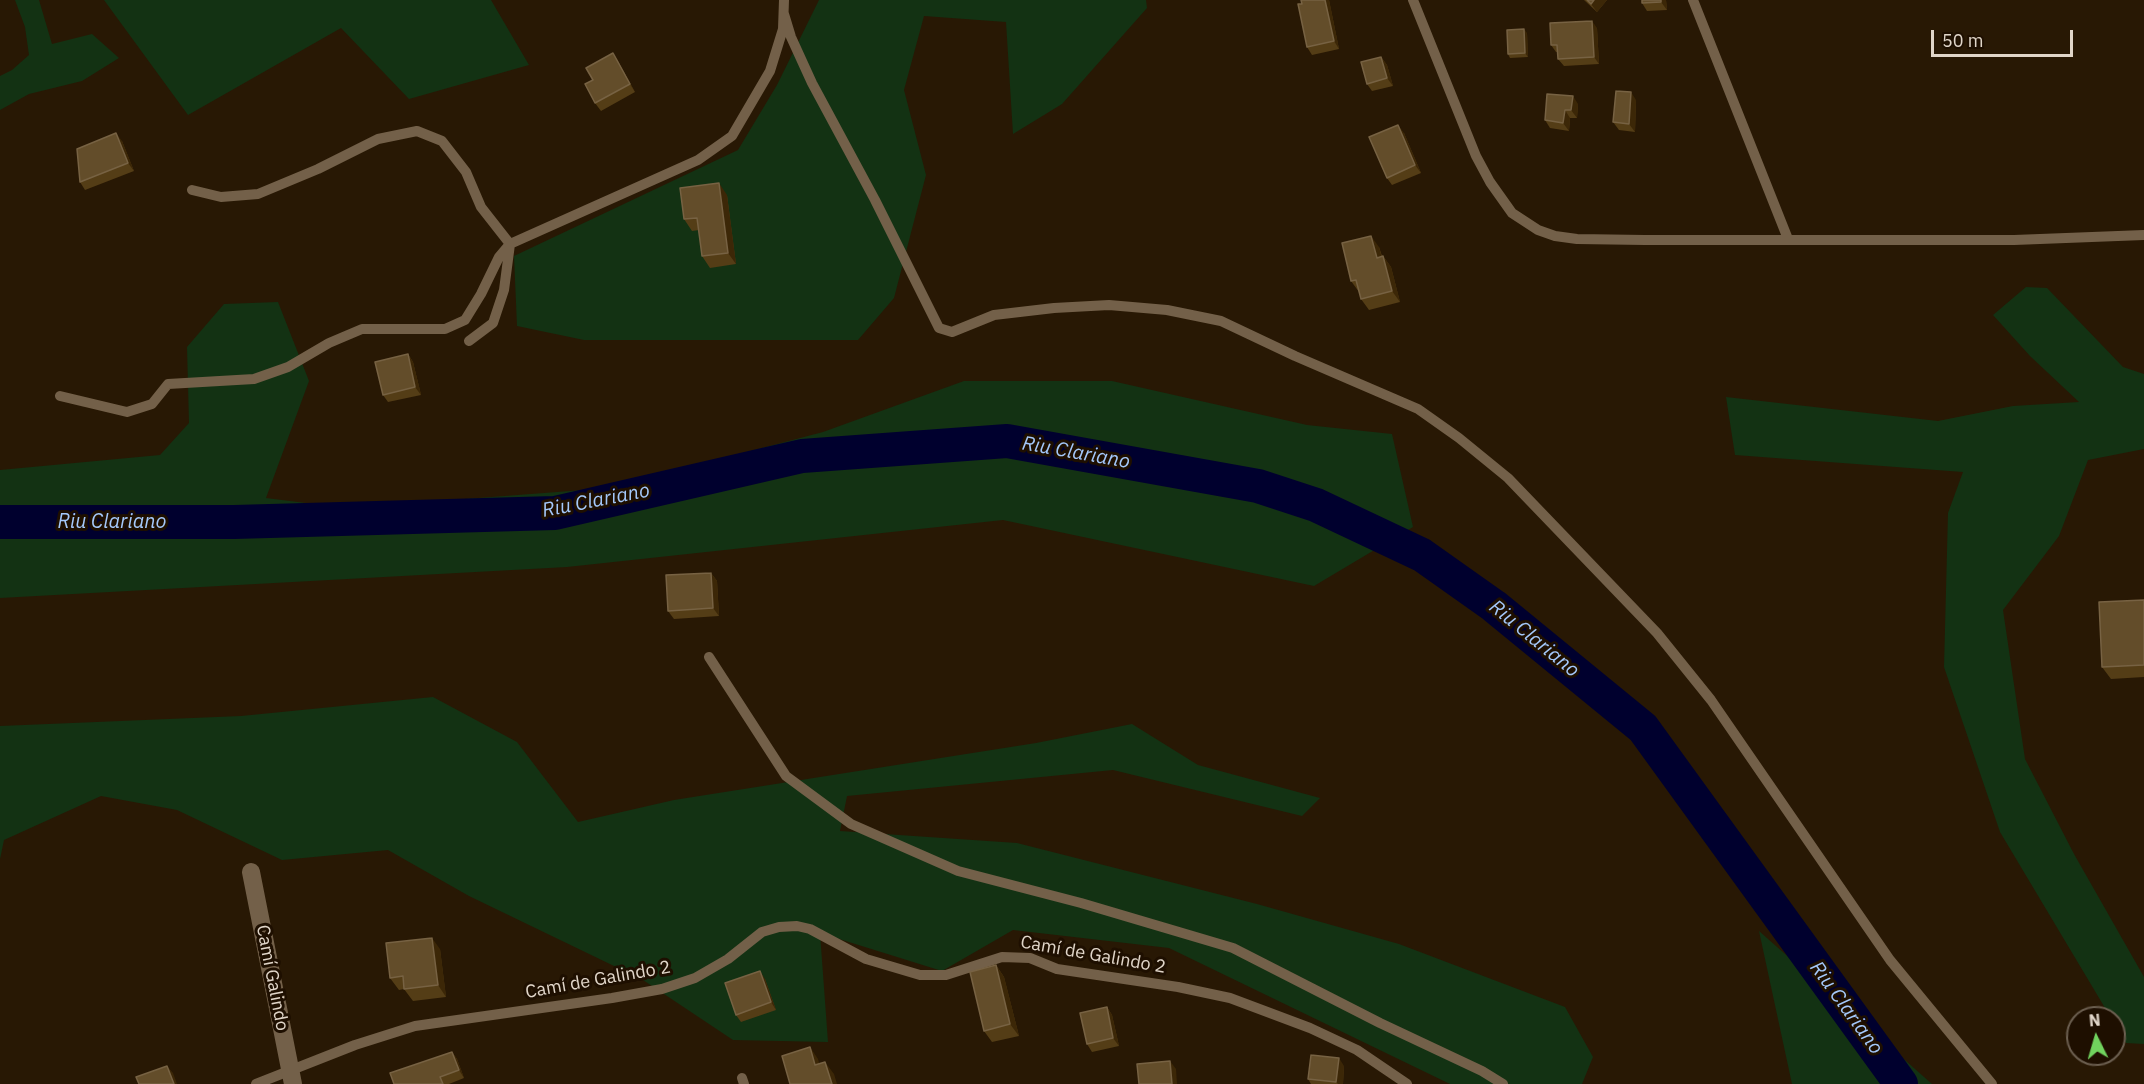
<!DOCTYPE html>
<html>
<head>
<meta charset="utf-8">
<style>
	body { margin:0 }
	#map { position:relative; width:2144px; height:1084px; overflow:hidden; background:#281804; font-family:"IBM Plex Sans",sans-serif }
	canvas { display:block }
	.north { position:absolute; left:2066px; top:1006px; width:60px; height:60px; box-sizing:border-box; background:#1e0f00; border:2px solid #6c5f50; border-radius:50%; rotate:355deg; font-size:16px; font-weight:700; line-height:24px; text-align:center; color:#e1d6c9 }
	.north::after { content:''; display:block; margin:auto; width:21px; height:27px; background:#71d35e; clip-path:polygon(50% 0,100% 100%,50% 72%,0 100%) }
	.scale { position:absolute; left:1931px; top:30px; width:142px; height:27px; box-sizing:border-box; border:3px solid #e1d6c9; border-top:0; padding-left:8px; font-size:18px; line-height:21px; white-space:nowrap; color:#e1d6c9; -webkit-text-stroke:4px #1e0f00; paint-order:stroke }
</style>
</head>
<body>
<div id="map">
<canvas width="2144" height="1084"></canvas>
<div class="north">N</div>
<div class="scale">50 m</div>
</div>
<script>
const g = document.querySelector('canvas').getContext('2d');
g.lineJoin = 'round';
function fillPath(path, color) {
  g.fillStyle = color;
  g.fill(path, 'evenodd');
}
function shape(rows) {
  const path = new Path2D();
  for (const r of rows) {
    path.moveTo(r[0], r[1]);
    for (let i = 2; i < r.length; i += 2) path.lineTo(r[i], r[i + 1]);
  }
  return path;
}
function trace(path, color, width, dash) {
  g.strokeStyle = color;
  g.lineWidth = width;
  g.lineCap = dash ? 'butt' : 'round';
  g.setLineDash(dash || []);
  g.stroke(path);
}
function write(font, color, halo, rows, align = 'center') {
  g.font = font + ' "IBM Plex Sans",sans-serif';
  g.lineWidth = 6;
  g.setLineDash([]);
  g.textBaseline = 'middle';
  g.strokeStyle = halo;
  g.fillStyle = color;
  for (const [text, x, y, turn = 0] of rows) {
    g.save();
    g.translate(x, y);
    g.rotate((+turn || 0) * Math.PI / 180);
    g.textAlign = isNaN(turn) ? turn : align;
    if (halo) g.strokeText(text, 0, 0);
    g.fillText(text, 0, 0);
    g.restore();
  }
}
fillPath(shape([
	[15,0,39,0,52,44,92,34,119,58,82,81,29,94,0,110,0,76,12,70,29,55,25,27],
	[104,0,491,0,529,65,409,99,341,28,188,115],
	[819,0,1146,0,1147,8,1062,104,1013,134,1006,22,924,16,904,90,926,175,894,298,858,340,584,340,517,326,514,256,738,150,777,85],
	[2026,287,2047,288,2123,367,2144,374,2144,449,2088,460,2059,536,2003,610,2025,759,2074,854,2144,977,2144,1044,2126,1043,2114,1023,2114,1018,2111,1018,2000,832,1944,667,1948,513,1963,472,1735,455,1726,397,1938,421,2013,406,2079,402,2030,356,1993,315],
	[278,302,309,381,266,498,346,508,610,488,823,432,964,381,1112,381,1307,425,1392,434,1413,527,1314,586,1003,520,567,567,0,598,0,470,160,455,189,423,187,347,224,304],
	[433,697,517,742,578,822,674,800,1036,743,1132,724,1198,765,1320,798,1302,816,1113,770,847,796,840,831,1017,843,1257,904,1399,944,1565,1007,1593,1057,1582,1084,1450,1084,1169,948,1013,930,942,971,820,933,828,1042,733,1040,643,980,469,896,388,850,282,860,177,810,101,796,4,840,0,859,0,726,241,716],
	[1759,931,1932,1084,1792,1084]
]), '#133213');
trace(shape([
	[0,522,234,522,555,513,802,456,1007,441,1258,486,1316,505,1422,555,1494,606,1643,728,1901,1084]
]), '#00002e', 34);
trace(shape([
	[1413,0,1476,156,1490,182,1512,213,1538,230,1555,236,1577,239,1645,240,2014,240,2144,235],
	[1693,0,1788,239],
	[784,14,791,37,812,83,875,200,939,328,952,332,994,315,1054,308,1109,305,1167,310,1221,321,1295,356,1418,409,1459,438,1508,478,1657,633,1711,700,1890,960,1992,1084],
	[192,190,221,197,258,194,318,169,378,139,417,131,442,141,466,172,481,207,510,244,504,290,493,323,469,341],
	[60,396,127,412,152,404,168,384,254,379,288,367,329,343,362,329,445,329,465,320,481,294,499,257,510,244,698,160,732,136,770,71,783,29,784,0],
	[709,657,786,776,851,824,958,871,1081,903,1233,948,1380,1023,1482,1071,1503,1084],
	[742,1078,744,1084],
	[256,1084,355,1045,415,1026,612,998,662,989,695,978,728,959,762,932,779,927,797,926,810,929,866,959,920,975,946,975,1002,957,1030,958,1057,969,1178,987,1230,998,1310,1028,1357,1050,1407,1084]
]), '#736049', 10);
trace(shape([
	[251,872,293,1084]
]), '#736049', 18);
fillPath(shape([
	[1329,0,1339,49,1312,55,1307,47],
	[1584,0,1607,0,1597,12],
	[1666,0,1667,10,1647,11,1642,3],
	[1597,28,1599,64,1564,66,1558,59,1558,52,1556,52,1551,45],
	[1527,33,1528,57,1510,58,1508,54],
	[613,53,618,61,635,92,601,111,595,103,593,80],
	[1381,57,1387,65,1393,86,1372,91,1367,84],
	[1547,94,1578,104,1577,118,1570,118,1569,131,1550,128,1545,120],
	[1636,100,1635,132,1619,130,1613,122],
	[1404,133,1421,173,1392,185,1387,178],
	[122,141,134,171,85,190,80,182],
	[727,195,736,264,710,268,702,256,699,230,692,231,684,219],
	[1379,247,1382,256,1383,256,1391,267,1400,302,1369,310,1361,299,1359,292,1351,281],
	[408,354,413,362,421,395,388,402,383,395],
	[711,573,717,581,719,616,674,619,668,611],
	[2144,600,2144,677,2111,679,2102,667],
	[440,949,446,997,413,1001,404,989,399,990,390,978],
	[996,965,1004,977,1019,1036,992,1042,984,1031],
	[765,979,776,1010,741,1022,736,1015],
	[1107,1007,1112,1015,1119,1046,1092,1052,1087,1044],
	[452,1052,457,1059,464,1078,449,1084,394,1084],
	[1344,1066,1343,1084,1311,1084,1308,1079]
]), '#543d16');
fillPath(shape([
	[1325,0,1329,0,1339,49,1334,41],
	[1594,0,1607,0,1597,12,1591,4],
	[1661,0,1666,0,1667,10,1661,2],
	[1592,21,1597,28,1599,64,1594,57],
	[1524,29,1527,33,1528,57,1525,53],
	[613,53,618,61,635,92,630,84],
	[1381,57,1387,65,1393,86,1387,78],
	[1631,92,1636,100,1635,132,1629,124],
	[1573,96,1578,104,1577,118,1571,110],
	[1565,110,1570,118,1569,131,1563,123],
	[1398,125,1404,133,1421,173,1415,165],
	[116,133,122,141,134,171,128,163],
	[719,183,727,195,736,264,728,253],
	[1371,236,1379,247,1385,269,1377,258],
	[1383,256,1391,267,1400,302,1392,291],
	[408,354,413,362,421,395,415,387],
	[711,573,717,581,719,616,713,608],
	[432,938,440,949,446,997,438,985],
	[996,965,1004,977,1019,1036,1010,1024],
	[760,971,765,979,776,1010,771,1002],
	[1107,1007,1112,1015,1119,1046,1113,1038],
	[810,1047,818,1059,823,1077,815,1065],
	[452,1052,457,1059,464,1078,459,1070],
	[1339,1058,1344,1066,1343,1084,1338,1084,1336,1082],
	[1170,1061,1176,1069,1177,1084,1172,1084],
	[825,1062,834,1074,837,1084,832,1084],
	[167,1066,173,1073,177,1084,174,1084]
]), '#3c2707');
const building = shape([
	[1301,0,1325,0,1334,41,1307,47,1298,4,1302,4,1301,0],
	[1587,0,1594,0,1591,4,1587,0],
	[1642,0,1661,0,1661,2,1642,3,1642,0],
	[1592,21,1594,57,1558,59,1557,45,1551,45,1550,23,1592,21],
	[1524,29,1525,53,1508,54,1507,30,1524,29],
	[613,53,630,84,595,103,585,84,593,80,586,68,613,53],
	[1381,57,1387,78,1367,84,1361,62,1381,57],
	[1616,91,1631,92,1629,124,1613,122,1616,91],
	[1547,94,1573,96,1571,110,1565,110,1563,123,1545,120,1547,94],
	[1398,125,1415,165,1387,178,1369,137,1398,125],
	[116,133,128,163,80,182,77,149,116,133],
	[719,183,728,253,702,256,697,218,684,219,680,188,719,183],
	[1371,236,1377,258,1383,256,1392,291,1361,299,1356,280,1351,281,1342,243,1371,236],
	[408,354,415,387,383,395,375,362,408,354],
	[711,573,713,608,668,611,666,575,711,573],
	[2144,600,2144,665,2102,667,2099,602,2144,600],
	[432,938,438,985,404,989,403,976,390,978,386,943,432,938],
	[996,965,1010,1024,984,1031,970,972,996,965],
	[760,971,771,1002,736,1015,725,983,760,971],
	[1107,1007,1113,1038,1087,1044,1080,1013,1107,1007],
	[810,1047,815,1065,825,1062,832,1084,790,1084,782,1056,810,1047],
	[452,1052,459,1070,440,1077,443,1084,394,1084,390,1073,452,1052],
	[1311,1055,1339,1058,1336,1082,1308,1079,1311,1055],
	[1170,1061,1172,1084,1139,1084,1137,1064,1170,1061],
	[167,1066,174,1084,139,1084,136,1077,167,1066]
]);
fillPath(building, '#634d2a');
trace(building, '#776243', 1.5);
write('18px', '#e1d6c9', '#1e0f00', [
	["Camí de Galindo 2",1093,955,10],
	["Camí Galindo",272,978,79],
	["Camí de Galindo 2",598,980,-10]
]);
write('italic 20px', '#a4c8fa', '#1e0f00', [
	["Riu Clariano",1076,453,10],
	["Riu Clariano",596,501,-11],
	["Riu Clariano",112,522],
	["Riu Clariano",1534,639,39],
	["Riu Clariano",1846,1008,54]
]);
</script>
</body>
</html>
